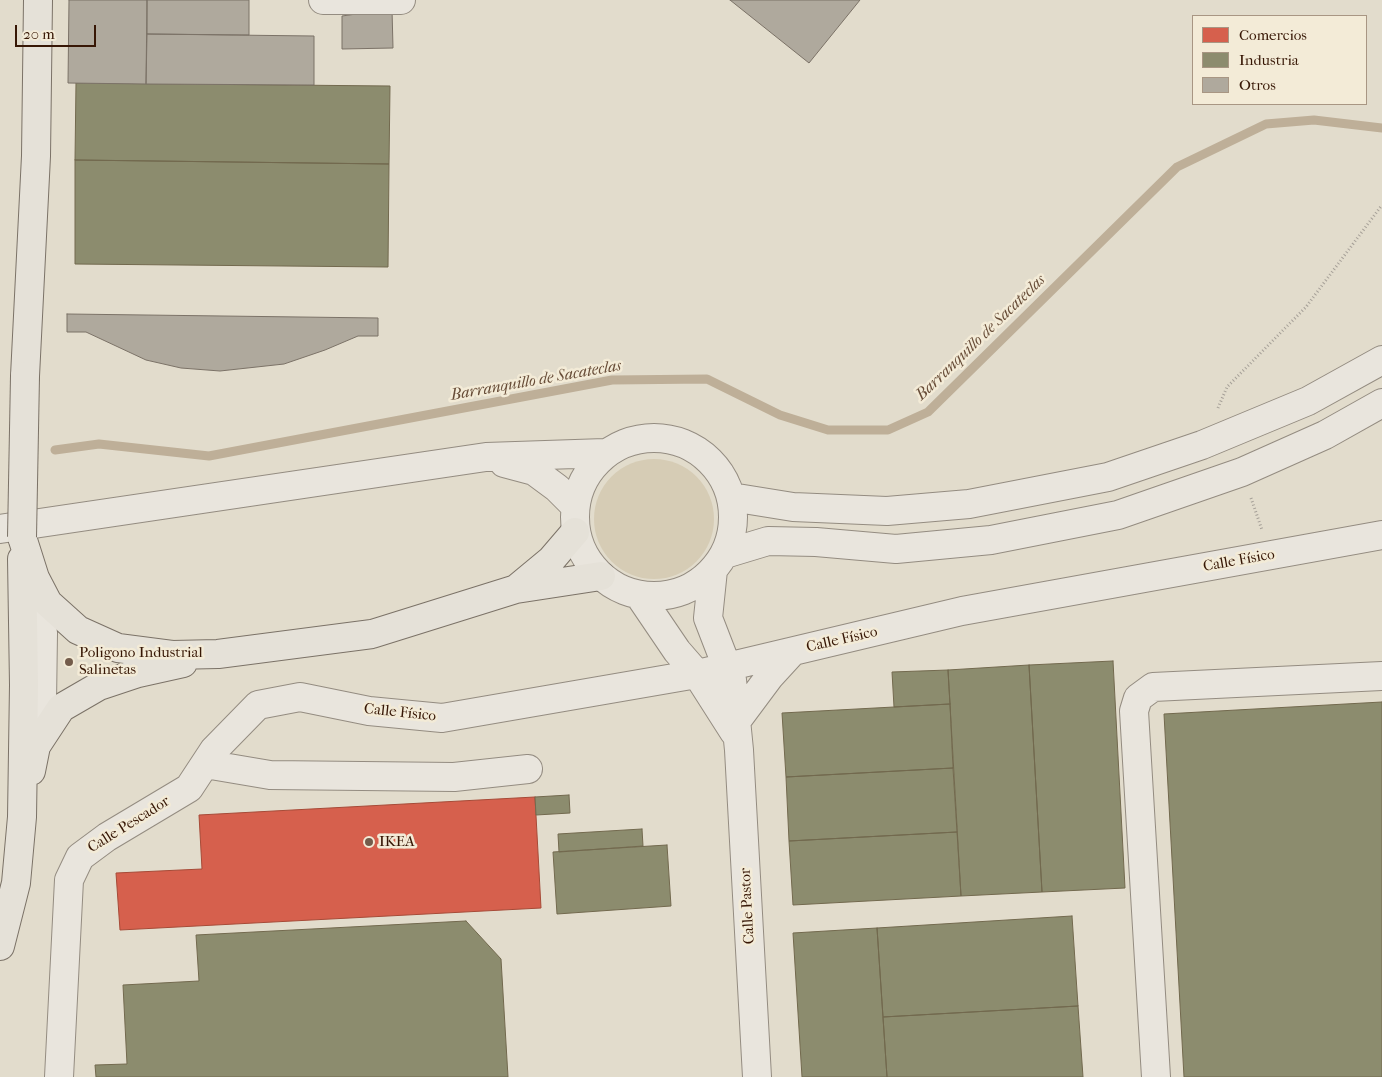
<!DOCTYPE html>
<html>
<head>
<meta charset="utf-8">
<style>
	body { margin:0 }
	#map { position:relative; width:1382px; height:1077px; overflow:hidden; background:#e2dccc; font-family:"IM FELL French Canon",serif }
	canvas { display:block }
	.legend { position:absolute; left:1192px; top:15px; width:175px; height:90px; box-sizing:border-box; background:#f3ebd7; border:1px solid #a89683; margin:0; padding:6px 9px; list-style:none; font-size:15px; color:#371705 }
	.legend li { display:flex; align-items:center; gap:10px; height:25px }
	.legend b { width:25px; border:1px solid #a89683 }
	.scale { position:absolute; left:15px; top:25px; width:81px; height:22px; box-sizing:border-box; border:2px solid #371705; border-top:0; padding-left:6px; font-size:15px; line-height:18px; white-space:nowrap; color:#371705; -webkit-text-stroke:4px #f3ebd7; paint-order:stroke }
</style>
</head>
<body>
<div id="map">
<canvas width="1382" height="1077"></canvas>
<ul class="legend">
<li><b style="height:14px;background:#d6604d"></b>Comercios</li>
<li><b style="height:14px;background:#8c8c6e"></b>Industria</li>
<li><b style="height:14px;background:#afa99d"></b>Otros</li>
</ul>
<div class="scale">20 m</div>
</div>
<script>
const g = document.querySelector('canvas').getContext('2d');
g.lineJoin = 'round';
function fillPath(path, color) {
  g.fillStyle = color;
  g.fill(path, 'evenodd');
}
function shape(rows) {
  const path = new Path2D();
  for (const r of rows) {
    if (r.length === 3) {
      path.moveTo(r[0] + r[2], r[1]);
      path.arc(r[0], r[1], r[2], 0, 2 * Math.PI);
      continue;
    }
    path.moveTo(r[0], r[1]);
    for (let i = 2; i < r.length; i += 2) path.lineTo(r[i], r[i + 1]);
  }
  return path;
}
function trace(path, color, width, dash) {
  g.strokeStyle = color;
  g.lineWidth = width;
  g.lineCap = dash ? 'butt' : 'round';
  g.setLineDash(dash || []);
  g.stroke(path);
}
function write(font, color, halo, rows, align = 'center') {
  g.font = font + ' "IM FELL French Canon",serif';
  g.lineWidth = 5;
  g.setLineDash([]);
  g.textBaseline = 'middle';
  g.strokeStyle = halo;
  g.fillStyle = color;
  for (const [text, x, y, turn = 0] of rows) {
    g.save();
    g.translate(x, y);
    g.rotate((+turn || 0) * Math.PI / 180);
    g.textAlign = isNaN(turn) ? turn : align;
    if (halo) g.strokeText(text, 0, 0);
    g.fillText(text, 0, 0);
    g.restore();
  }
}
fillPath(shape([
	[654,519,60]
]), '#d6ccb5');
const shops = shape([
	[535,797,541,908,120,930,116,873,202,869,199,815,535,797]
]);
fillPath(shops, '#d6604d');
trace(shops, '#a64a37', 1);
const industry = shape([
	[76,83,390,86,389,164,75,160,76,83],
	[75,160,389,164,388,267,75,264,75,160],
	[1113,661,1125,888,1042,892,1029,665,1113,661],
	[1029,665,1042,892,961,896,948,670,1029,665],
	[948,670,950,704,894,707,892,672,948,670],
	[1382,702,1382,1077,1184,1077,1164,714,1382,702],
	[950,704,953,768,786,777,782,713,950,704],
	[953,768,957,832,789,841,786,777,953,768],
	[569,795,570,813,536,815,535,797,569,795],
	[642,829,643,846,559,852,558,834,642,829],
	[957,832,961,896,793,905,789,841,957,832],
	[667,845,671,906,557,914,553,852,667,845],
	[1072,916,1078,1006,883,1017,877,928,1072,916],
	[466,921,501,959,508,1077,96,1077,95,1065,127,1064,123,985,199,981,196,935,466,921],
	[877,928,887,1077,802,1077,793,933,877,928],
	[1078,1006,1083,1077,887,1077,883,1017,1078,1006]
]);
fillPath(industry, '#8c8c6e');
trace(industry, '#72694e', 1);
trace(shape([
	[55,450,99,444,209,456,612,380,707,379,780,415,828,430,888,430,928,412,1177,167,1266,124,1314,120,1382,128]
]), '#beaf98', 9);
const building = shape([
	[69,0,147,0,146,84,68,83,69,0],
	[147,0,249,0,249,35,147,34,147,0],
	[730,0,860,0,809,63,730,0],
	[392,9,393,48,342,49,342,16,392,9],
	[147,34,314,36,314,85,146,84,147,34],
	[67,314,378,318,378,336,358,336,325,350,284,364,220,371,181,368,146,360,86,332,67,332,67,314]
]);
fillPath(building, '#afa99d');
trace(building, '#7b7267', 1);
const minor = shape([
	[323,0,401,0],
	[654,517,79],
	[504,463,534,471,557,488,574,505],
	[731,497,793,507,887,511,969,504,1108,477,1202,445,1308,401,1382,360],
	[0,529,486,457,605,453],
	[725,554,768,541,816,542,896,549,991,540,1118,515,1242,472,1325,435,1382,403],
	[713,570,708,618,732,680,739,750,757,1077],
	[35,579,43,633,42,703,36,746],
	[639,595,677,651,697,674,734,732],
	[735,723,770,676,792,652],
	[205,764,270,775,454,777,528,769],
	[59,1077,69,880,80,857,107,837,189,788,214,750,258,705,300,697,369,711,442,718,697,674,962,611,1382,535],
	[1156,1077,1134,711,1138,698,1153,687,1382,676]
]);
const highway = shape([
	[25,376,36,156,38,0],
	[22,537,35,578,48,603,78,630,118,648,172,655,218,654,372,634,516,589,601,576],
	[516,589,551,560,575,532],
	[31,771,36,746,61,708,99,686,138,673,183,663],
	[0,946,16,883,22,817,24,685,22,559]
]);
trace(minor, '#948c81', 30);
trace(highway, '#7b7267', 30);
trace(shape([
	[1218,408,1227,387,1306,307,1382,205],
	[1251,498,1262,530]
]), '#a6a098', 3, [1, 2.5]);
trace(minor, '#e9e5dd', 28);
trace(highway, '#e5e1d8', 28);
const highwayBridge = shape([
	[22,537,25,376]
]);
trace(highwayBridge, '#7b7267', 30, []);
trace(highwayBridge, '#e5e1d8', 28);
for (const [x, y, r, color] of [
	[69,662,5,"#735c4b"],
	[369,842,5,"#735c4b"]
]) {
  const dot = new Path2D();
  dot.arc(x, y, r, 0, 2 * Math.PI);
  g.fillStyle = color;
  g.fill(dot);
  trace(dot, '#f3ebd7', 2);
}
write('15px', '#371705', '#f3ebd7', [
	["Calle Físico",1239,561,-10],
	["Calle Físico",842,640,-13],
	["Calle Físico",400,713,6],
	["Calle Pescador",129,825,-32],
	["Calle Pastor",748,906,-93]
]);
write('15px', '#371705', '#f3ebd7', [
	["Poligono Industrial",79,653],
	["Salinetas",79,670],
	["IKEA",379,842]
], 'left');
write('italic 16px', '#674c37', '#f3ebd7', [
	["Barranquillo de Sacateclas",981,338,-44],
	["Barranquillo de Sacateclas",536,381,-10]
]);
</script>
</body>
</html>
